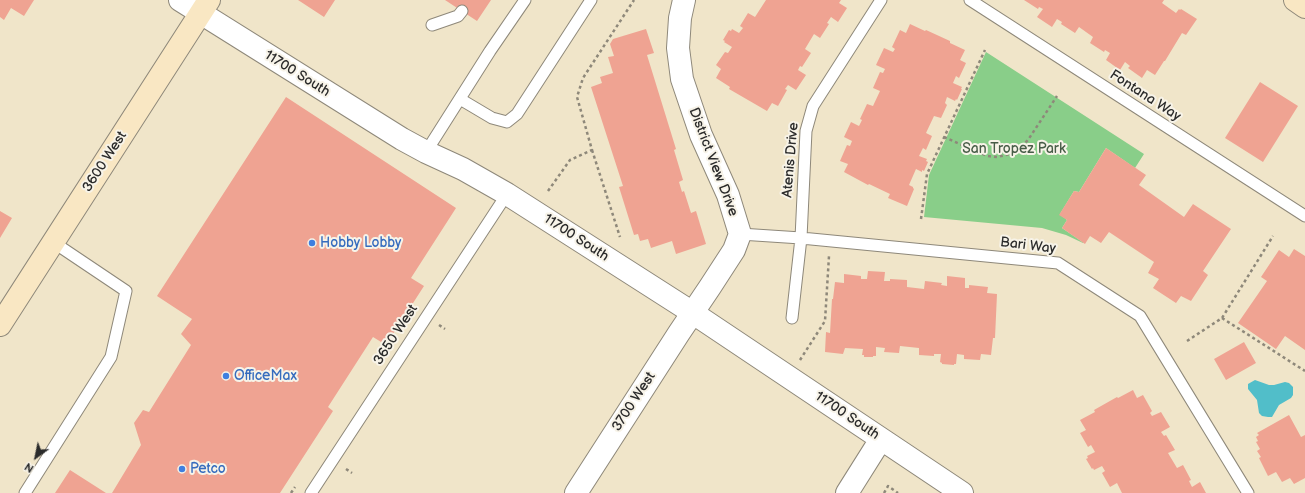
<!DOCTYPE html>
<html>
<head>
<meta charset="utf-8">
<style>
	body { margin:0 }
	#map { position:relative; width:1305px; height:493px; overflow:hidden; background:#f0e5c9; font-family:"Balsamiq Sans",sans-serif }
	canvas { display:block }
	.north { position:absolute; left:16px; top:437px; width:40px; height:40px; -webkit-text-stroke:3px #f7f3e8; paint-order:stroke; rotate:213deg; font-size:11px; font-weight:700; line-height:16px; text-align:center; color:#2b2b2b }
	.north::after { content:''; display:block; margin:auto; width:14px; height:18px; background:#2b2b2b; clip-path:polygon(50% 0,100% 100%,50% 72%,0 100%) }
</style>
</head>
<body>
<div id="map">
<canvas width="1305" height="493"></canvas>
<div class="north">N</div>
</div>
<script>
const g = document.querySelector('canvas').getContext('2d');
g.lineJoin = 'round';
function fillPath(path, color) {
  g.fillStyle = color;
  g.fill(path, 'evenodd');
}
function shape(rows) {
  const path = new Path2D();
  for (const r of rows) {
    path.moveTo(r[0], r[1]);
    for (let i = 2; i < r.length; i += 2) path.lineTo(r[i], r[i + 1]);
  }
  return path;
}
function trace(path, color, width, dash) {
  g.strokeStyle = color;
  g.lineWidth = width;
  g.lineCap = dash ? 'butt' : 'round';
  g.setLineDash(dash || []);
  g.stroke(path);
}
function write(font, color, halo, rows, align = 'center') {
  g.font = font + ' "Balsamiq Sans",sans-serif';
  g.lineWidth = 4;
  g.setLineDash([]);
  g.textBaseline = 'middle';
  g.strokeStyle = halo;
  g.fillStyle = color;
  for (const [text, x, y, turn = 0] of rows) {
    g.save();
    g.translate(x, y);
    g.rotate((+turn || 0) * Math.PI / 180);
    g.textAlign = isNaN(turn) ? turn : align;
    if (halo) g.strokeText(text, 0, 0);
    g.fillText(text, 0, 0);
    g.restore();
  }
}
fillPath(shape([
	[986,52,1144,154,1135,168,1106,148,1079,192,1074,191,1060,214,1067,220,1062,228,1084,243,1083,243,1066,235,1042,228,924,217,929,175]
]), '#89ce89');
fillPath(shape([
	[1255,380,1269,385,1274,385,1285,382,1289,383,1293,387,1293,395,1291,398,1279,405,1272,417,1268,417,1262,416,1259,413,1257,400,1248,389,1248,384]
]), '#51bec9');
fillPath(shape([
	[0,0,34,0,24,16,11,8,4,20,0,17],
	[298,0,335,0,324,17],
	[445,0,491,0,477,21],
	[766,0,841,0,839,3,847,8,838,22,831,17,827,23,829,24,820,38,814,34,805,49,811,53,802,67,800,66,798,70,806,75,796,90,788,85,785,89,787,90,778,106,772,103,767,111,729,89,730,87,716,78,721,69,716,65,725,52,728,53,732,47,724,42,725,41,723,40,729,30,731,31,732,29,739,33,743,28,740,26,748,13,755,17],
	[1024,0,1164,0,1162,3,1176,13,1179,9,1180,10,1181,9,1197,19,1186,35,1182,33,1165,61,1164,61,1155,75,1147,70,1142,78,1128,68,1130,66,1125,62,1120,70,1106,60,1110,53,1105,50,1104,52,1090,43,1093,37,1079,27,1075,33,1061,24,1062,22,1057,19,1052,27,1037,17,1043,9,1039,7,1038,9],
	[910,24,925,31,926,30,950,41,950,43,965,50,960,60,966,63,959,78,956,76,953,83,962,87,961,89,962,89,957,100,956,99,955,101,947,97,945,103,947,105,941,118,934,116,926,133,932,136,926,150,923,148,919,156,927,159,926,161,928,162,924,171,922,170,922,172,916,169,909,185,913,187,913,188,914,189,907,206,888,198,890,194,869,184,868,185,844,172,848,164,840,161,847,145,850,146,852,141,844,137,851,122,859,126,862,120,860,119,867,104,873,106,880,91,873,88,880,72,883,73,885,69,876,65,884,48,893,52,895,49,892,47,900,30,906,33],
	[646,29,654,53,647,55,676,149,674,150,683,180,679,182,682,192,684,191,691,213,696,211,706,244,676,254,672,241,651,248,648,239,640,241,638,234,634,235,619,187,623,186,591,87,602,83,600,77,613,73,608,57,614,56,610,44,613,39],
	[1260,82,1298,106,1263,162,1225,138],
	[286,97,456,208,411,278,424,286,386,345,373,337,328,407,333,411,280,493,112,493,141,445,134,423,143,410,149,412,191,345,181,334,192,319,157,296],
	[1106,148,1146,175,1139,185,1184,217,1193,204,1231,229,1203,271,1208,275,1191,301,1181,296,1176,303,1153,288,1159,279,1148,273,1154,262,1109,232,1101,243,1090,236,1085,244,1062,228,1067,220,1059,215,1074,191,1079,192],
	[0,211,12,218,0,238],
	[1294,249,1305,256,1305,350,1285,336,1276,349,1238,323,1267,281,1261,277,1279,250,1289,257],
	[868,271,885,272,884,281,890,281,890,279,907,280,907,287,924,289,925,281,942,283,941,285,947,286,947,276,965,278,965,288,969,288,969,285,988,287,987,293,997,294,995,338,993,338,991,355,981,354,980,360,964,359,964,355,957,354,956,364,954,364,954,365,942,364,942,363,940,362,941,354,934,354,934,356,919,355,919,348,900,346,899,353,884,352,885,348,876,347,876,356,873,356,873,357,864,357,864,355,862,355,863,349,845,348,843,354,825,352,826,332,830,333,832,299,833,299,835,282,844,283,844,274,861,276,861,279,867,279],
	[1244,342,1256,363,1226,380,1214,359],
	[1133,390,1137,398,1143,395,1152,411,1150,413,1152,416,1161,412,1170,427,1161,432,1164,436,1166,435,1175,450,1168,453,1177,468,1183,465,1191,480,1189,481,1192,487,1200,482,1206,493,1122,493,1117,483,1110,487,1102,473,1105,471,1102,466,1094,470,1093,468,1092,469,1086,459,1088,458,1087,456,1095,452,1091,445,1088,447,1080,433,1086,430,1080,420,1095,412,1094,410,1117,397,1118,398],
	[1289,415,1301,437,1305,435,1305,478,1294,484,1290,478,1282,482,1276,472,1268,476,1259,458,1261,457,1257,451,1260,449,1256,442,1258,441,1256,437,1259,435,1257,433],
	[70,470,106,493,55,493]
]), '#efa392');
const service = shape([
	[970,0,1305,216],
	[432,25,458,16,462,11],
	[460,99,492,118,507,122,517,114,591,0],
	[426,152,490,51,525,0],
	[740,234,801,238,1058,263,1140,316,1248,493],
	[792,318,801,238,806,131,813,106,881,0],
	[25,493,111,357,126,291,53,242],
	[311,493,507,194]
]);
const minor = shape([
	[180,0,402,139,426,152,463,169,507,194,693,313,962,493],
	[576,493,679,333,710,287,734,250,740,234,728,195,701,135,682,79,678,48,680,18,684,0],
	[847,493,881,439]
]);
const secondary = shape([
	[1295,0,1305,7],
	[0,325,209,0]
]);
trace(service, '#8e887a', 13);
trace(minor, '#8e887a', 24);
trace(secondary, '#8e887a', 24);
trace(shape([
	[944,137,987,156,997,157,1010,154,1018,150,1028,140,1057,96],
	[592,150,620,237],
	[548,191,570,160,592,150,577,97,583,78,634,0],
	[921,219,927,174,985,50],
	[1222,318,1305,371],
	[439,325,445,329],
	[1187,341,1222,318,1273,236],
	[800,360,825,321,829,256],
	[346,469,352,473],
	[291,493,295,487],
	[884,493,888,486,898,493]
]), '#8e887a', 2.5, [3, 3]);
trace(service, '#fff', 11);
trace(minor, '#fff', 22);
trace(secondary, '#f9e7c3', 22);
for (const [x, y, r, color] of [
	[312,243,4,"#3f7fe0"],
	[226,376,4,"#3f7fe0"],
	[182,469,4,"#3f7fe0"]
]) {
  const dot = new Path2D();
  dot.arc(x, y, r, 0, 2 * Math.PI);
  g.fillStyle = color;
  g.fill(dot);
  trace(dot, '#f7f3e8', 1.5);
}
write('14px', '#2b2b2b', '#f7f3e8', [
	["11700 South",297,74,32],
	["Fontana Way",1145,96,33],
	["Atenis Drive",791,160,-85],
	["3600 West",105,162,-57],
	["District View Drive",713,162,69],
	["11700 South",576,238,33],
	["Bari Way",1028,246,7],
	["3650 West",396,335,-57],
	["3700 West",634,402,-57],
	["11700 South",847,416,34]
]);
write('14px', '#475c47', '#f7f3e8', [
	["San Tropez Park",1014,149]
]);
write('14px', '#366cbe', '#f7f3e8', [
	["Hobby Lobby",320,243],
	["OfficeMax",234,376],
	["Petco",190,469]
], 'left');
</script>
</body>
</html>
